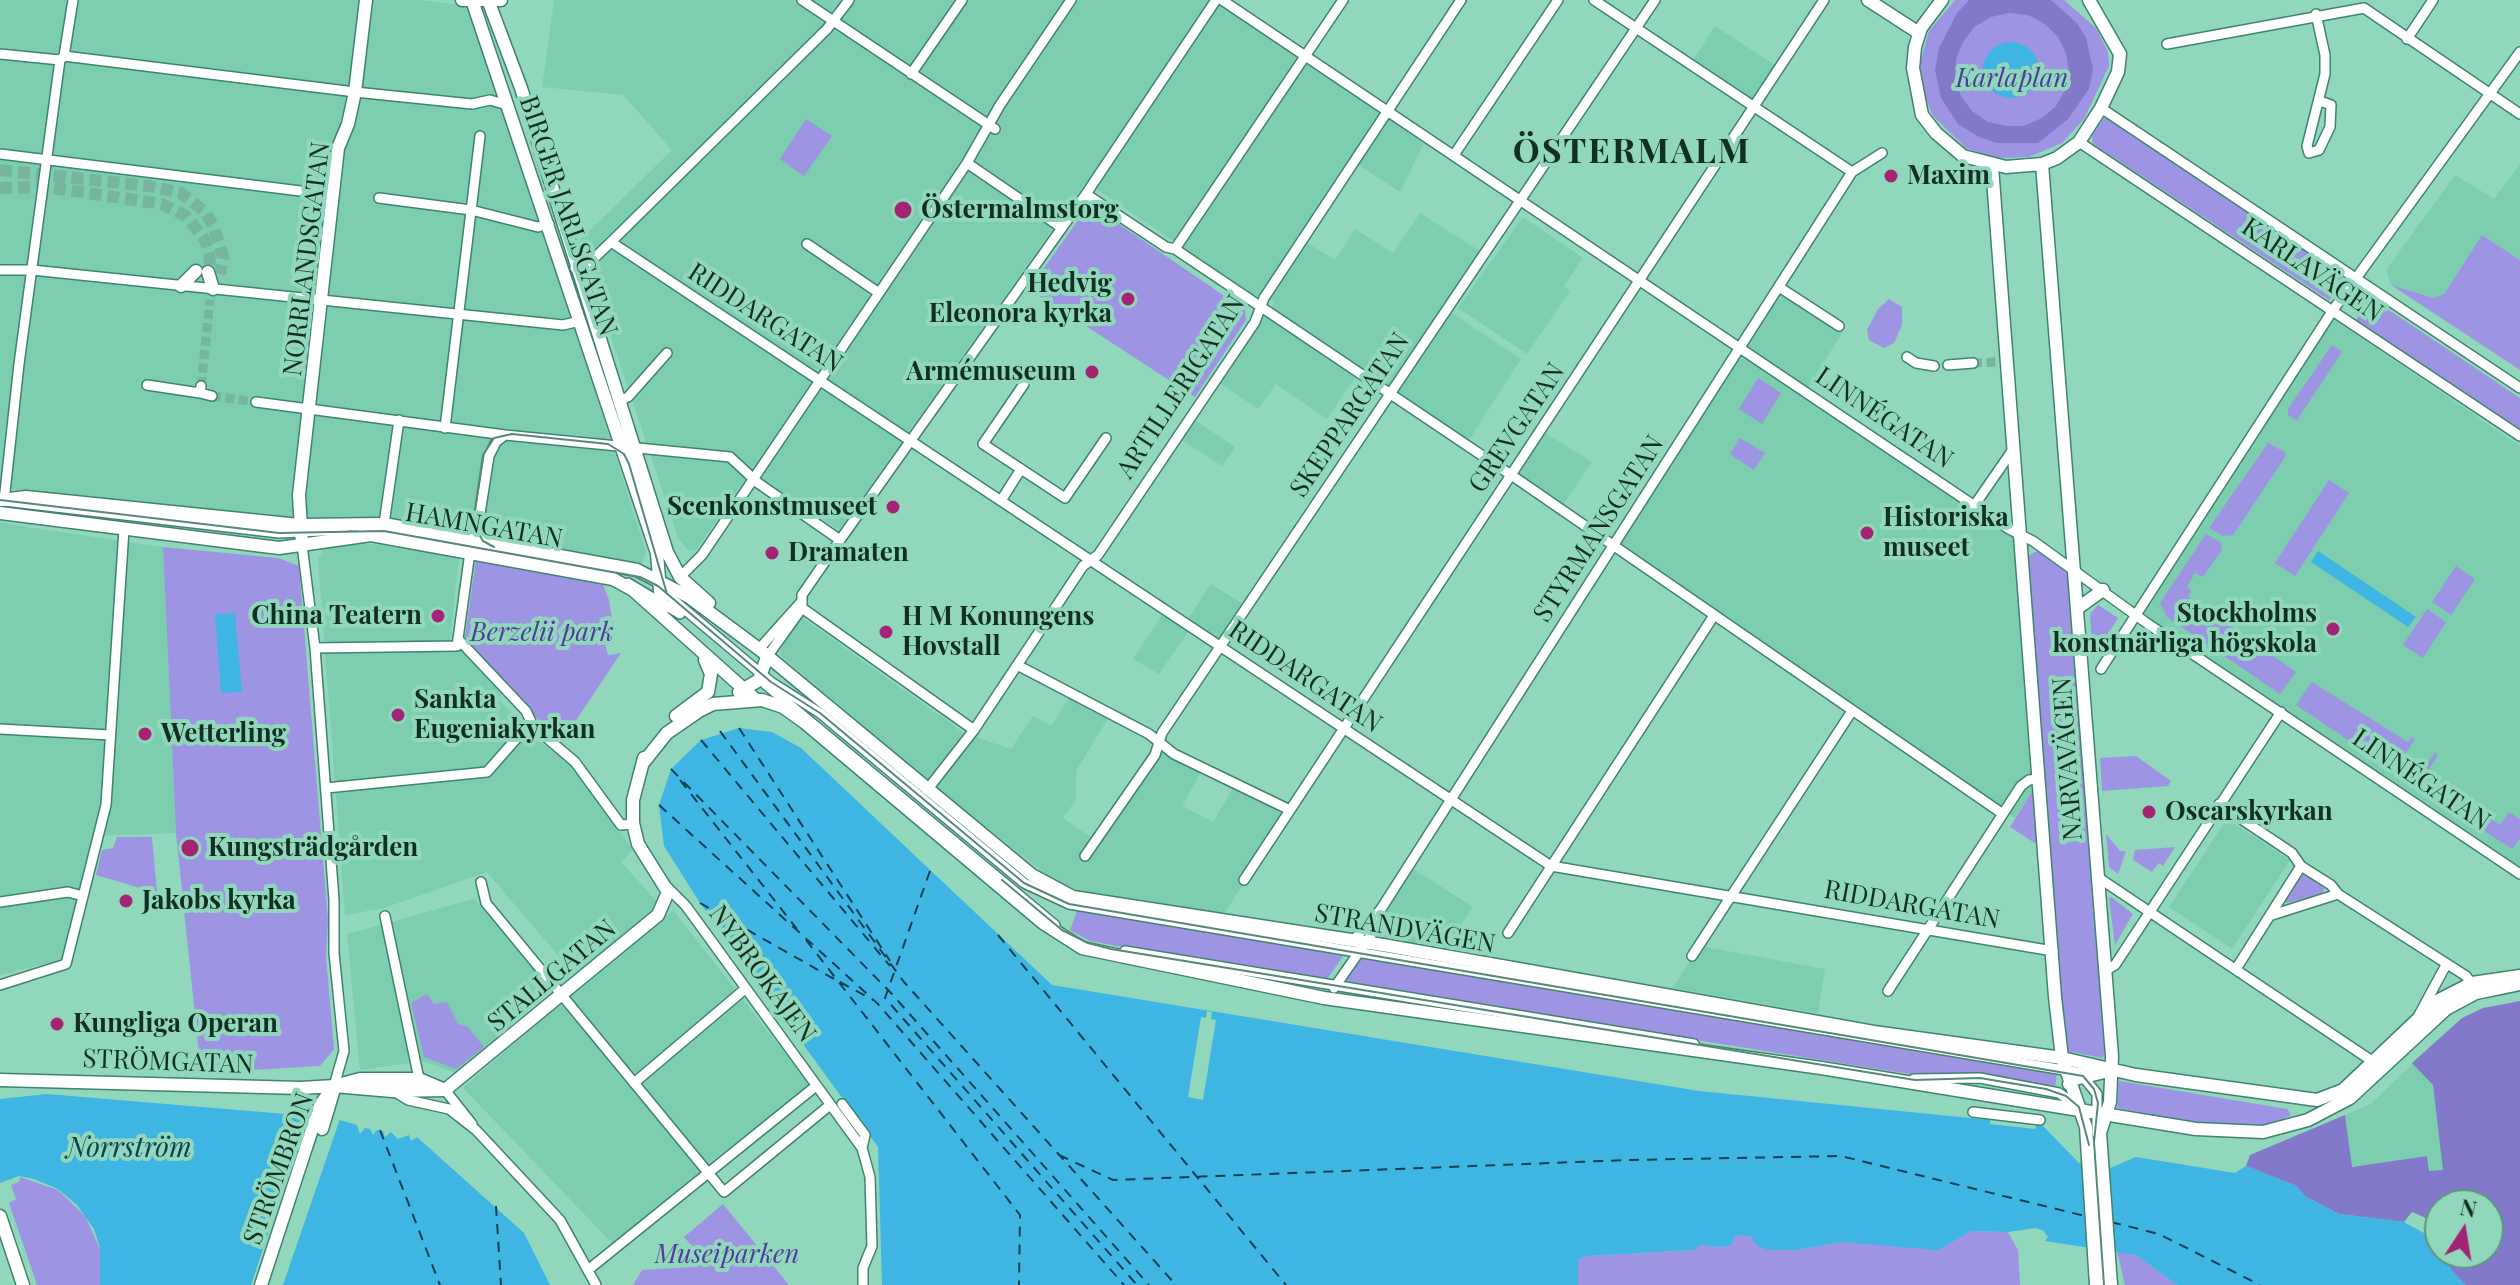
<!DOCTYPE html>
<html>
<head>
<meta charset="utf-8">
<style>
	body { margin:0 }
	#map { position:relative; width:2520px; height:1285px; overflow:hidden; background:#91d7bc; font-family:"Playfair Display",serif }
	canvas { display:block }
	.north { position:absolute; left:2424px; top:1189px; width:80px; height:80px; box-sizing:border-box; background:#91d7bc; border:2px solid #5e947f; border-radius:50%; rotate:12deg; font-size:22px; font-weight:700; line-height:32px; text-align:center; color:#122f24 }
	.north::after { content:''; display:block; margin:auto; width:28px; height:36px; background:#a42373; clip-path:polygon(50% 0,100% 100%,50% 72%,0 100%) }
</style>
</head>
<body>
<div id="map">
<canvas width="2520" height="1285"></canvas>
<div class="north">N</div>
</div>
<script>
const g = document.querySelector('canvas').getContext('2d');
g.lineJoin = 'round';
function fillPath(path, color) {
  g.fillStyle = color;
  g.fill(path, 'evenodd');
}
function shape(rows) {
  const path = new Path2D();
  for (const r of rows) {
    if (r.length === 3) {
      path.moveTo(r[0] + r[2], r[1]);
      path.arc(r[0], r[1], r[2], 0, 2 * Math.PI);
      continue;
    }
    path.moveTo(r[0], r[1]);
    for (let i = 2; i < r.length; i += 2) path.lineTo(r[i], r[i + 1]);
  }
  return path;
}
function trace(path, color, width, dash) {
  g.strokeStyle = color;
  g.lineWidth = width;
  g.lineCap = dash ? 'butt' : 'round';
  g.setLineDash(dash || []);
  g.stroke(path);
}
function write(font, color, halo, rows, align = 'center') {
  g.font = font + ' "Playfair Display",serif';
  g.lineWidth = 8;
  g.setLineDash([]);
  g.textBaseline = 'middle';
  g.strokeStyle = halo;
  g.fillStyle = color;
  for (const [text, x, y, turn = 0] of rows) {
    g.save();
    g.translate(x, y);
    g.rotate((+turn || 0) * Math.PI / 180);
    g.textAlign = isNaN(turn) ? turn : align;
    if (halo) g.strokeText(text, 0, 0);
    g.fillText(text, 0, 0);
    g.restore();
  }
}
fillPath(shape([
	[0,0,420,0,462,5,468,10,513,134,646,552,642,563,637,565,496,542,467,533,377,519,304,520,0,488],
	[554,0,1212,0,1424,143,1400,192,1353,161,1301,239,1335,260,1355,229,1393,253,1420,213,1483,253,1447,310,1521,359,1465,446,1356,376,1327,419,1276,384,1258,409,1215,380,1275,302,1254,295,1086,182,839,530,750,472,696,550,689,551,678,538,579,241,672,150,623,95,542,87],
	[1715,26,1778,67,1751,107,1690,65],
	[2520,164,2520,260,2482,235,2444,294,2433,298,2391,285,2386,270,2455,175,2494,199],
	[1523,217,1583,258,1564,286,1570,291,1527,354,1458,308],
	[1780,288,1844,330,1805,392,2012,529,2036,785,2015,818,1614,548],
	[2330,317,2520,446,2520,876,2134,616],
	[1190,417,1235,447,1222,466,1177,437],
	[1542,431,1592,462,1561,508,1511,476],
	[0,523,163,547,176,833,94,836,63,959,0,975],
	[364,543,459,557,450,639,481,666,502,694,498,699,522,723,520,727,574,767,633,850,621,862,659,904,578,979,487,872,384,908,345,915,318,558,327,545],
	[1211,584,1246,606,1219,647,1191,628,1159,674,1133,659,1165,611,1185,624],
	[801,617,964,733,1011,749,1033,716,1051,726,1071,695,1110,715,1076,771,1076,800,1063,818,1095,840,1160,743,1202,770,1182,806,1213,822,1235,785,1290,811,1224,914,1073,890,1052,879,945,794,780,655,782,644],
	[2227,819,2290,860,2232,949,2169,907],
	[1404,863,1473,907,1443,951,1357,935],
	[474,899,552,992,456,1073,423,1061,360,1070,347,934],
	[673,910,810,1085,706,1166,568,997],
	[1700,946,1825,969,1818,1013,1673,988],
	[560,1003,703,1169,613,1244,463,1088],
	[2435,1042,2433,1085,2444,1170,2429,1172,2427,1156,2351,1167,2345,1115,2371,1104]
]), '#7dcdaf');
fillPath(shape([
	[1955,0,2064,0,2096,28,2108,52,2109,66,2084,119,2062,143,2029,157,1997,158,1966,148,1933,116,1924,95,1920,63,1929,31],
	[2109,118,2342,275,2343,279,2329,300,2093,144,2092,136,2103,119],
	[806,119,832,136,804,176,780,159],
	[1094,207,1245,310,1246,320,1195,397,1029,289,1086,209],
	[2482,235,2520,260,2520,370,2391,285,2433,298,2444,294],
	[2371,298,2520,398,2520,431,2356,320],
	[1889,299,1902,307,1902,325,1894,343,1884,348,1869,340,1867,330,1878,309],
	[2332,345,2342,352,2297,420,2288,416,2288,409],
	[1758,378,1781,393,1762,424,1739,409],
	[1740,438,1765,453,1754,470,1730,454],
	[2268,443,2286,453,2285,457,2233,535,2223,536,2209,528],
	[2329,480,2349,493,2295,576,2275,563],
	[2206,534,2220,542,2222,550,2203,577,2195,573,2187,587,2191,591,2188,597,2296,672,2280,694,2167,617,2160,603],
	[163,547,278,558,299,566,328,920,326,957,334,1049,320,1066,201,1073,176,833],
	[2039,550,2069,574,2106,1045,2103,1058,2066,1051,2028,556],
	[476,559,602,582,609,600,614,631,602,634,608,655,621,653,561,743,537,718,532,718,465,637],
	[2456,566,2475,579,2451,615,2432,602],
	[2098,605,2118,618,2093,658,2090,614],
	[2427,609,2446,622,2423,658,2403,645],
	[2312,682,2408,742,2412,737,2415,739,2394,771,2296,705],
	[2435,752,2438,755,2421,781,2475,818,2480,812,2500,825,2509,812,2520,819,2520,838,2512,849,2413,785],
	[2136,756,2171,781,2168,786,2102,791,2100,758],
	[2036,785,2041,847,2010,827],
	[2106,834,2120,851,2126,851,2118,874,2109,867],
	[117,837,152,837,157,893,96,875,102,850,113,848],
	[2175,847,2163,866,2159,863,2152,872,2133,860,2135,850],
	[2304,873,2325,887,2322,894,2287,903,2284,900],
	[2111,897,2133,914,2115,945,2109,898],
	[1077,911,1339,953,1343,956,1327,979,1253,971,1090,941,1070,930],
	[1361,957,2057,1072,2055,1088,1922,1076,1345,984],
	[427,994,434,1004,447,1002,458,1024,468,1027,484,1047,456,1069,424,1057,411,1003],
	[2119,1081,2287,1109,2291,1115,2265,1129,2220,1127,2117,1108],
	[20,1177,58,1190,85,1216,100,1249,100,1285,37,1285,9,1203,16,1199,11,1185,19,1182],
	[723,1204,789,1285,633,1285,642,1270,693,1267,697,1252,684,1237],
	[1971,1231,2008,1232,2018,1250,2020,1285,1578,1285,1578,1260,1586,1256,1693,1250,1700,1245,1725,1247,1736,1235,1750,1235,1758,1245,1796,1250,1842,1242,1956,1239],
	[2117,1251,2136,1255,2177,1285,2125,1285]
]), '#9d95e4');
fillPath(shape([
	[1969,0,2051,0,2077,23,2086,38,2093,69,2089,89,2068,119,2038,143,1997,143,1979,137,1958,124,1941,98,1935,70,1939,48,1957,13],
	[2009,13,2028,15,2045,24,2058,37,2066,53,2069,72,2065,90,2056,106,2042,118,2024,126,2006,126,1988,122,1972,111,1961,96,1955,78,1956,59,1963,42,1974,27,1991,17],
	[2520,1001,2520,1285,2466,1285,2451,1270,2443,1253,2488,1253,2488,1205,2440,1205,2440,1224,2412,1212,2404,1222,2339,1214,2306,1197,2296,1186,2246,1166,2250,1155,2345,1115,2352,1167,2427,1156,2429,1171,2443,1170,2433,1085,2412,1063,2462,1018,2483,1008]
]), '#8379cb');
fillPath(shape([
	[2011,70,28],
	[2318,551,2416,617,2408,627,2311,562],
	[235,613,242,692,221,693,215,614],
	[739,728,772,732,801,748,1052,985,1699,1091,1990,1120,1990,1124,2035,1129,2036,1125,2043,1126,2079,1163,2110,1168,2136,1157,2235,1173,2246,1166,2296,1186,2306,1197,2339,1214,2404,1222,2431,1237,2440,1247,2451,1270,2466,1285,2177,1285,2136,1255,2045,1241,2048,1237,2044,1231,2036,1228,2008,1232,1971,1231,1938,1250,1842,1242,1796,1250,1768,1250,1758,1246,1750,1236,1736,1235,1731,1245,1725,1247,1700,1245,1694,1250,1586,1256,1578,1260,1578,1285,882,1285,878,1147,700,903,664,846,659,805,671,769,701,740],
	[47,1094,333,1118,357,1125,360,1134,365,1128,370,1129,373,1135,377,1130,383,1131,385,1137,391,1132,398,1139,409,1135,411,1141,417,1137,524,1233,550,1285,100,1285,100,1248,94,1229,77,1205,58,1189,34,1179,19,1176,0,1183,0,1099]
]), '#3eb5e2');
fillPath(shape([
	[1207,1011,1212,1012,1211,1019,1216,1020,1203,1100,1188,1097,1201,1017,1206,1018],
	[307,1117,340,1119,283,1285,251,1285]
]), '#91d7bc');
trace(shape([
	[739,728,890,961],
	[720,731,904,982,1176,1285],
	[701,740,890,966],
	[671,769,891,993,1149,1285],
	[680,780,797,929],
	[659,805,877,1003,1124,1285],
	[930,871,885,998,1137,1285],
	[700,903,834,979],
	[998,935,1286,1285],
	[806,940,1020,1215,1019,1285],
	[840,982,873,1000],
	[380,1130,440,1285],
	[1059,1155,1113,1180,1628,1160,1841,1156,2085,1216],
	[496,1206,501,1285],
	[2111,1222,2159,1234,2260,1285]
]), '#0e4154', 2, [10, 8]);
trace(shape([
	[1973,363,1997,362],
	[201,386,210,300],
	[212,396,256,402]
]), '#78b59e', 9, [9, 4.5]);
trace(shape([
	[0,170,149,186,181,193,205,212,213,225,223,256,220,274],
	[0,188,47,187,162,204,186,216,205,240,210,258,208,272]
]), '#78b59e', 12, [12, 6]);
const street = shape([
	[73,0,64,56,60,60,19,364,4,501,279,533,343,530],
	[802,0,995,129],
	[1222,0,2009,529,2033,541,2148,624,2520,874],
	[1594,0,1852,172],
	[2364,8,2520,114],
	[2316,14,2325,55,2325,74,2307,146,2309,153,2319,150,2330,127,2331,105,2320,101],
	[2407,39,2433,0],
	[2167,44,2364,8],
	[0,54,60,60],
	[64,56,355,92,472,104,490,100,507,105],
	[911,74,962,0],
	[2101,108,2520,388],
	[2079,142,2520,436],
	[0,154,333,195],
	[1454,155,1558,0],
	[967,163,1062,228],
	[1086,194,1166,247,1175,249,1520,481,2003,814],
	[379,198,471,210,538,227,549,224],
	[611,242,1551,866,2053,951],
	[807,244,879,293],
	[1175,249,1343,0],
	[575,268,588,264,611,242,827,29,849,0],
	[0,270,32,270,563,325,580,321],
	[1779,287,1839,326],
	[1907,357,1916,363,1934,366],
	[1948,365,1973,363],
	[1024,384,983,444,1065,498,1106,438],
	[147,385,200,393,201,386],
	[200,393,212,396],
	[619,401,628,397,667,353],
	[256,402,505,435,730,457,758,483,840,540],
	[445,428,480,136],
	[1002,499,1021,469],
	[1974,506,2014,448],
	[384,524,399,420],
	[370,530,419,536],
	[483,541,479,520,489,456,496,442,505,435],
	[302,545,315,648,334,900,334,953,344,1051,334,1086],
	[680,577,702,555,967,163,1000,105,1071,0],
	[628,583,680,614],
	[659,588,771,682,820,713,1024,883,1069,904,2088,1074],
	[802,608,974,730],
	[458,639,526,711,533,726,575,762,621,825,633,824],
	[315,648,457,646,470,552],
	[759,649,802,601],
	[767,657,802,608,802,595,840,540,1086,194,1216,0],
	[1019,666,1149,734,1174,754,1290,810],
	[2101,669,2333,310,2520,52],
	[765,684,1055,925],
	[0,729,110,735],
	[326,788,487,772,531,722],
	[927,790,974,730,1083,566,1098,555,1255,322,1264,298,1461,0],
	[2219,804,2292,853,2301,866,2331,885,2338,894,2466,976,2474,987],
	[1085,856,1155,755,1162,733,1655,0],
	[2099,878,2378,1065],
	[1244,880,1824,0],
	[481,882,486,903,724,1192,830,1105],
	[665,885,686,906,862,1148,870,1177,872,1246,863,1268,863,1285],
	[0,902,68,892,83,896],
	[2272,915,2338,894],
	[385,916,419,1079],
	[1508,933,1713,617],
	[1353,941,1381,909,1852,172,1882,153],
	[1125,951,1694,1044],
	[1692,956,1852,711],
	[2236,969,2301,866],
	[2106,970,2115,965,2281,712],
	[0,985,66,964,69,952,106,805,124,529],
	[1334,988,1373,932,1380,913],
	[1888,991,2021,786,2029,780,2039,779],
	[2419,1015,2446,965],
	[2081,1074,2097,1094,2097,1133],
	[1914,1079,1980,1078,2059,1093,2077,1106],
	[634,1083,745,989],
	[445,1090,472,1124],
	[395,1092,408,1100,449,1109,476,1130,560,1220,596,1285],
	[842,1104,865,1135,862,1148],
	[1973,1112,2040,1120],
	[2097,1144,2104,1285],
	[588,1270,816,1086]
]);
const secondary = shape([
	[462,0,501,0],
	[472,0,657,553,662,616],
	[488,0,521,88,667,552,680,577,709,603],
	[1868,0,1919,33],
	[1942,0,1921,28,1915,47,1913,68,1922,115,1936,133,1963,156,2006,167,2042,164,2057,158,2079,142,2101,108,2118,72,2120,54,2089,0],
	[2042,164,2112,1056,2110,1102,2100,1133,2111,1285],
	[1992,166,2055,997,2062,1058,2086,1127,2096,1285],
	[208,272,213,289],
	[181,286,196,271],
	[0,500,26,497,299,525,384,524,637,570,689,597,759,649,1032,875,1073,897,1383,945,1874,1032,2062,1058,2136,1075,2317,1100,2343,1090,2437,1001,2472,983,2520,976],
	[0,513,279,548,371,535,613,579,633,590,755,699],
	[302,545,299,495,338,148,348,124,355,92,366,0],
	[2078,608,2103,590],
	[739,692,759,680,767,657],
	[676,716,708,692,711,674,705,660],
	[643,763,667,733,699,711,713,704,762,700,783,707,804,722,1043,923,1082,948,1324,998,1821,1068,2196,1129,2263,1132,2308,1120,2350,1098,2446,1009,2476,993,2520,984],
	[0,1080,301,1088,334,1086,360,1079,419,1079,445,1090],
	[2069,1084,2075,1079,2113,1070],
	[334,1086,392,1091,445,1090,658,915,668,892,638,844,633,823,633,800,644,758],
	[322,1129,334,1089],
	[0,1216,23,1285],
	[261,1285,320,1105,334,1086]
]);
trace(street, '#3f846c', 12);
trace(secondary, '#3f846c', 15);
trace(street, '#fff', 9);
trace(secondary, '#fff', 12);
trace(shape([
	[0,500,279,533,384,531,640,577,658,586,771,682,820,713,1024,883,1069,904,2083,1076,2094,1089,2098,1103,2094,1142,2104,1285],
	[494,547,483,541,473,524,483,455,494,438,512,434,608,444,624,454,629,464,667,594],
	[1002,880,1062,930,1088,943,1111,949,1915,1080,1980,1078,2046,1089,2066,1096,2079,1107,2089,1145]
]), '#568976', 2);
for (const [x, y, r, color] of [
	[1891,176,8,"#a42373"],
	[903,210,10,"#a42373"],
	[1128,299,8,"#a42373"],
	[1092,372,8,"#a42373"],
	[893,507,8,"#a42373"],
	[1867,533,8,"#a42373"],
	[772,553,8,"#a42373"],
	[438,616,8,"#a42373"],
	[2333,629,8,"#a42373"],
	[886,632,8,"#a42373"],
	[398,715,8,"#a42373"],
	[145,734,8,"#a42373"],
	[2149,812,8,"#a42373"],
	[190,848,10,"#a42373"],
	[126,901,8,"#a42373"],
	[57,1024,8,"#a42373"]
]) {
  const dot = new Path2D();
  dot.arc(x, y, r, 0, 2 * Math.PI);
  g.fillStyle = color;
  g.fill(dot);
  trace(dot, '#91d7bc', 3);
}
write('italic 26px', '#503b9d', '#91d7bc', [
	["Karlaplan",2012,79],
	["Berzelii park",542,633],
	["Museiparken",727,1255]
]);
write('bold 26px', '#122f24', '#91d7bc', [
	["Maxim",1907,176],
	["Östermalmstorg",921,210],
	["Hedvig",1112,284,"right"],
	["Eleonora kyrka",1112,314,"right"],
	["Armémuseum",1076,372,"right"],
	["Scenkonstmuseet",877,507,"right"],
	["Historiska",1883,518],
	["museet",1883,548],
	["Dramaten",788,553],
	["Stockholms",2317,614,"right"],
	["konstnärliga högskola",2317,644,"right"],
	["China Teatern",422,616,"right"],
	["H M Konungens",902,617],
	["Hovstall",902,647],
	["Sankta",414,700],
	["Eugeniakyrkan",414,730],
	["Wetterling",161,734],
	["Oscarskyrkan",2165,812],
	["Kungsträdgården",208,848],
	["Jakobs kyrka",142,901],
	["Kungliga Operan",73,1024]
], 'left');
write('26px', '#122f24', '#91d7bc', [
	["BIRGER JARLSGATAN",568,216,71],
	["NORRLANDSGATAN",307,259,-83],
	["KARLAVÄGEN",2312,270,34],
	["RIDDARGATAN",765,318,33],
	["ARTILLERIGATAN",1181,387,-57],
	["SKEPPARGATAN",1350,415,-56],
	["LINNÉGATAN",1884,418,34],
	["GREVGATAN",1517,428,-56],
	["HAMNGATAN",484,526,10],
	["STYRMANSGATAN",1599,529,-57],
	["RIDDARGATAN",1305,677,34],
	["NARVAVÄGEN",2068,759,-94],
	["LINNÉGATAN",2421,780,34],
	["RIDDARGATAN",1912,905,10],
	["STRANDVÄGEN",1405,929,10],
	["NYBROKAJEN",762,974,54],
	["STALLGATAN",552,976,-40],
	["STRÖMGATAN",168,1062,2],
	["STRÖMBRON",279,1169,-70]
]);
write('italic 28px', '#0e4154', '#91d7bc', [
	["Norrström",129,1148]
]);
g.letterSpacing = '2px';
write('bold 34px', '#122f24', '#91d7bc', [
	["ÖSTERMALM",1632,152]
]);
g.letterSpacing = '0px';
</script>
</body>
</html>
